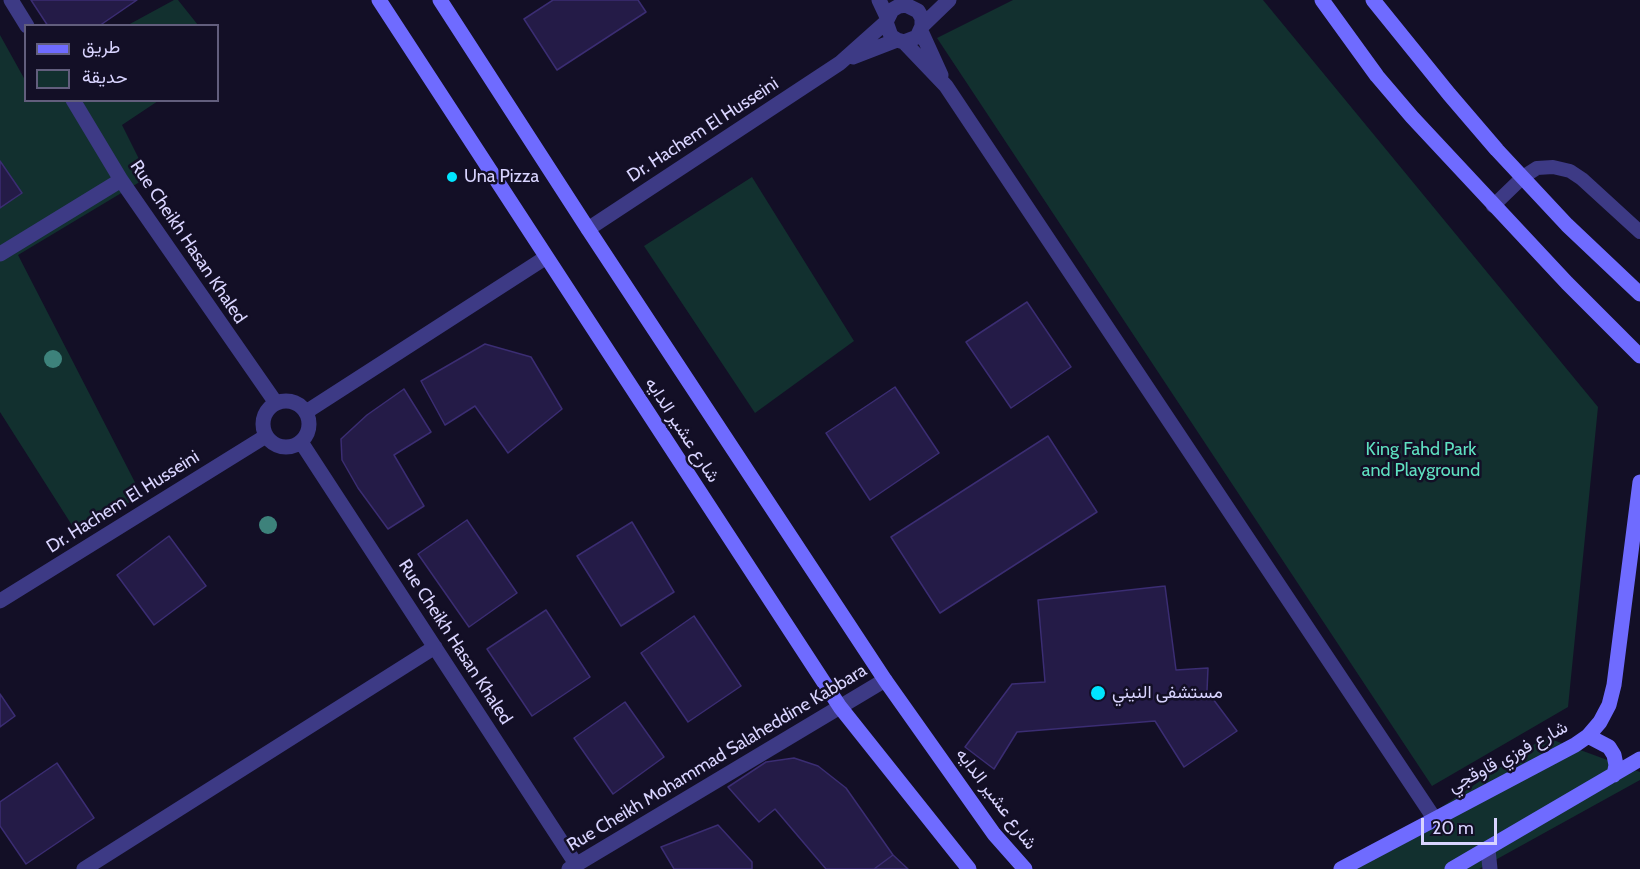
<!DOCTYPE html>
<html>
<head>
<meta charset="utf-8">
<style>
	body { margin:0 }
	#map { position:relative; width:1640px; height:869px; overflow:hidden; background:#130f26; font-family:Cabin,Vazirmatn,sans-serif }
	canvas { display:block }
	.legend { position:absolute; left:24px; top:24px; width:195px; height:78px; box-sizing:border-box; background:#130f26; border:2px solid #625e7d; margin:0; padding:8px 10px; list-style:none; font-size:18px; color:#d9d4ff }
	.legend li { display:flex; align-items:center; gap:12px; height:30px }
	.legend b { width:30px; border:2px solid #625e7d }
	.scale { position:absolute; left:1421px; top:818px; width:76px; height:27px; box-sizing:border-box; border:3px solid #d9d4ff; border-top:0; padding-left:8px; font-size:18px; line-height:21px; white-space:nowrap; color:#d9d4ff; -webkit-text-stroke:4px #130f26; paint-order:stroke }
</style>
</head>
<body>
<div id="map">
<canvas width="1640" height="869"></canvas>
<ul class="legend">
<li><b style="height:8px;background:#6f6bff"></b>طريق</li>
<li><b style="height:16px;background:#12302f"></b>حديقة</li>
</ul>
<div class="scale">20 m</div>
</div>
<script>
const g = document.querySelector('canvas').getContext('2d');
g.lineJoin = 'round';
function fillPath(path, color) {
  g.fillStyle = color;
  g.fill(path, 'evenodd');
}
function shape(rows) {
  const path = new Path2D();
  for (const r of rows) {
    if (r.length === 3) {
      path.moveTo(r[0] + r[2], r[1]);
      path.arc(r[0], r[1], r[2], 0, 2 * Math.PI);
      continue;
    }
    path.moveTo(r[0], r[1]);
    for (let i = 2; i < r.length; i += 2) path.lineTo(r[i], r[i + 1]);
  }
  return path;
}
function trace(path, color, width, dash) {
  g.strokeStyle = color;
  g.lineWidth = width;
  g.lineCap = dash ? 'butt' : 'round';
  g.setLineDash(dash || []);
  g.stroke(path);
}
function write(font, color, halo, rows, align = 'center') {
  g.font = font + ' Cabin,Vazirmatn,sans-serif';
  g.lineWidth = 5;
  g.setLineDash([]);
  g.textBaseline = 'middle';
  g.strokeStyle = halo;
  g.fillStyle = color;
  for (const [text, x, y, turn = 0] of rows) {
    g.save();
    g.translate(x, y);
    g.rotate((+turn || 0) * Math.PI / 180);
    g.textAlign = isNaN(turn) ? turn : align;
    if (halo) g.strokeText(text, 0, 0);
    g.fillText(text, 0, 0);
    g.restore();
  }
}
fillPath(shape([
	[174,0,178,0,198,25,128,25],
	[1013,0,1263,0,1598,407,1568,707,1432,786,937,38],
	[0,35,25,80,26,100,158,101,122,125,148,177,18,255,142,496,75,530,0,412],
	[752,177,854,341,755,413,644,246],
	[1545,737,1640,772,1640,780,1479,869,1334,869,1415,825]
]), '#12302f');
const building = shape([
	[31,0,137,0,99,26,48,26,31,0],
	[553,0,638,0,646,12,557,70,524,19,553,0],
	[0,161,22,193,0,208,0,161],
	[1027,302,1071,367,1011,408,966,342,1027,302],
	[485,344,531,357,562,409,508,453,475,406,445,425,421,381,485,344],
	[895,387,939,453,870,500,826,433,895,387],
	[404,389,431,432,394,455,424,506,388,529,358,488,342,460,341,439,367,415,404,389],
	[1048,436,1097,512,940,613,891,537,1048,436],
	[467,520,517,593,469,627,418,554,467,520],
	[632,522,674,592,621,626,577,556,632,522],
	[169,536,206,586,154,625,117,575,169,536],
	[1165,586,1176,670,1208,668,1207,691,1237,731,1184,767,1155,721,1017,732,994,769,965,747,1012,684,1045,682,1038,600,1165,586],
	[546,610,590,677,532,716,487,649,546,610],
	[694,616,741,686,688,722,641,653,694,616],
	[0,694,15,716,0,727,0,694],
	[625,702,664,757,613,794,574,738,625,702],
	[794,758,818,766,846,788,893,855,874,869,826,869,775,809,759,822,728,787,766,762,794,758],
	[57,763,94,818,26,864,0,826,0,802,57,763],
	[718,825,752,862,752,869,674,869,661,847,718,825],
	[893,855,908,869,874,869,893,855]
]);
fillPath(building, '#241b47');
trace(building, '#3b2d73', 1.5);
trace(shape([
	[1493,206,1523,177,1537,168,1553,167,1570,171,1582,179,1640,232]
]), '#3d3a85', 14);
trace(shape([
	[11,0,27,26],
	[879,0,887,17],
	[902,0,906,5,918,11,922,18,922,26,917,37,904,42,897,40,891,36,886,22,892,10,899,6,906,5],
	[922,26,949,0],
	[921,31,941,75],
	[904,42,946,86,1434,818],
	[853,57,897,40],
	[73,100,121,180,276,403],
	[588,229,840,63,886,22],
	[0,254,121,180],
	[286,424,23],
	[306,412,545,258],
	[301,442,576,864],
	[0,601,266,436],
	[1488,849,1490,869],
	[84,869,435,647],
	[569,869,885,680]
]), '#3d3a85', 15);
trace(shape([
	[379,0,840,707,969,869],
	[440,0,588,229,885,680,994,834,1025,869],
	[1322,0,1377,76,1412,117,1567,283,1640,356],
	[1373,0,1449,94,1497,150,1567,225,1640,294],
	[1588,736,1609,747,1614,755,1616,765,1614,775],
	[1341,869,1575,745,1588,736,1600,722,1609,705,1614,685,1640,482],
	[1452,869,1640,759]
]), '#6f6bff', 15);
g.fillStyle = '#3d827b';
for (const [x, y] of [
	[53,359],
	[268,525]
]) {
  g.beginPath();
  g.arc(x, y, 9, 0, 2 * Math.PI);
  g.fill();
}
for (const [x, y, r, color] of [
	[452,177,6,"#00e5ff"],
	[1098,693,8,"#00e5ff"]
]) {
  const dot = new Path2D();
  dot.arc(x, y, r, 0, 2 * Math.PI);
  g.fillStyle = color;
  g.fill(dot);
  trace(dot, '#130f26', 2);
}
write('18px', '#d9d4ff', '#130f26', [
	["Dr. Hachem El Husseini",703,130,-33],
	["Rue Cheikh Hasan Khaled",188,242,56],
	["شارع عشير الدايه",682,430,57],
	["Dr. Hachem El Husseini",123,502,-32],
	["Rue Cheikh Hasan Khaled",455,642,57],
	["شارع فوزي قاوقجي",1508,757,-28],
	["Rue Cheikh Mohammad Salaheddine Kabbara",717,758,-31],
	["شارع عشير الدايه",996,799,53]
]);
write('18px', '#d9d4ff', '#130f26', [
	["Una Pizza",464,177],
	["مستشفى النيني",1112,693]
], 'left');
write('18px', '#5fe0c0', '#130f26', [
	["King Fahd Park",1421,450],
	["and Playground",1421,471]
]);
</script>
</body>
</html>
